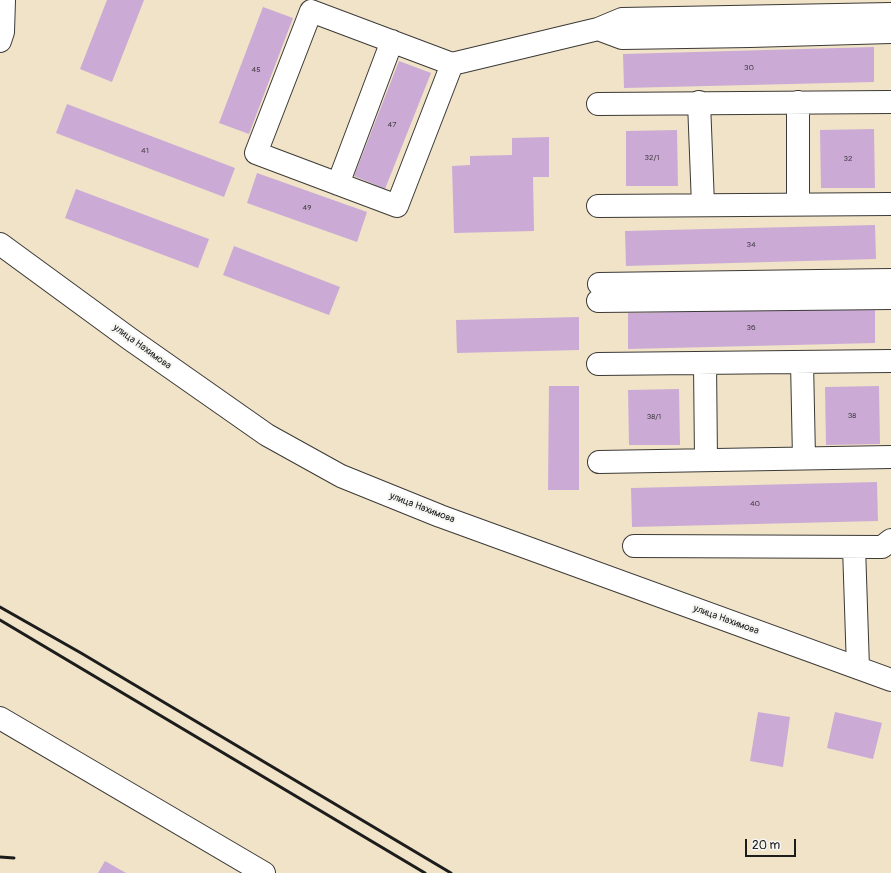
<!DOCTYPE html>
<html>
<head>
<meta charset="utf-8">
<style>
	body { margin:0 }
	#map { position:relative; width:891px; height:873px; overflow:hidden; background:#f0e3c8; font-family:Pangolin,sans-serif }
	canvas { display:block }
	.scale { position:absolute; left:745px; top:839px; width:51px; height:18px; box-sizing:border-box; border:2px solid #1c1c1c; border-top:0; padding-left:5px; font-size:12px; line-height:14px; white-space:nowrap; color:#1c1c1c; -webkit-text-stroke:3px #f6f6f2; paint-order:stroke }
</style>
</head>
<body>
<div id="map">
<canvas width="891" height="873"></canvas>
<div class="scale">20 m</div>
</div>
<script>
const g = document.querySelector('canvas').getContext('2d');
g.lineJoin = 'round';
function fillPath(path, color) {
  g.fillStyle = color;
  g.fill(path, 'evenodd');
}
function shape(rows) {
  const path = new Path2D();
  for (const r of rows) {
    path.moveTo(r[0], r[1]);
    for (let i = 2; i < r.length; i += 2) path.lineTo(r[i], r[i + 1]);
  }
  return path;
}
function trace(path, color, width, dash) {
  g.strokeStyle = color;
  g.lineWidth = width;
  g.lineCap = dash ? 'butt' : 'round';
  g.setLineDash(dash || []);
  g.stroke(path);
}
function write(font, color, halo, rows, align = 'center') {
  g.font = font + ' Pangolin,sans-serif';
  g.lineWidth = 4;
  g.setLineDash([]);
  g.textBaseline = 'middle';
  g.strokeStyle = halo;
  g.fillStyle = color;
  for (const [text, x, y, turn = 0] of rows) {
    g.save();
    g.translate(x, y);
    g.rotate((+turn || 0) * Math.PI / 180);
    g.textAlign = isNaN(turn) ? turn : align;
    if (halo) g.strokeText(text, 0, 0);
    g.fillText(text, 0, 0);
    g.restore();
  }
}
fillPath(shape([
	[107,0,144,0,112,82,80,69],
	[263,7,293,18,249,134,219,123],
	[874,47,874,82,624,88,623,54],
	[399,61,431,73,385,189,354,176],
	[67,104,235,168,224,197,56,133],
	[874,129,875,188,821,188,820,130],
	[677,130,678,186,626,186,626,131],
	[549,137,549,177,533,177,534,231,454,233,452,166,470,165,470,156,512,155,512,138],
	[257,173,367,212,357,242,247,203],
	[76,189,209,239,198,268,65,218],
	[875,225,876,259,626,266,625,231],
	[234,246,340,287,329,315,223,275],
	[875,307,875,343,628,349,628,313],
	[579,317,579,350,457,353,456,320],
	[549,386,579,386,579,490,548,490],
	[879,386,880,444,826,445,825,387],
	[679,389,680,445,629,445,628,390],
	[877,482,878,521,632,527,631,488],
	[758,712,790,717,783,767,750,761],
	[835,712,882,723,873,759,827,748],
	[105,861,126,873,98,873]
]), '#cbabd5');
const minor = shape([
	[598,29,622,38,750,36,891,32],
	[0,41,3,32,4,0],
	[452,64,397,206,256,153,311,11,452,64,598,29,622,19,891,14],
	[699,102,703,205],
	[598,104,891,102],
	[338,184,392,41],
	[798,204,798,102],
	[598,206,891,204],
	[0,244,130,339,267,435,341,476,440,516,891,680],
	[599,284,891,280],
	[598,301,891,298],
	[802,362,804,458],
	[705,363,706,460],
	[598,364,891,361],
	[599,462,891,457],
	[634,546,882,547,891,540],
	[854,547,858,668],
	[0,718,264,873]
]);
trace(minor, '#3c3a36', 24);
trace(minor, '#fff', 22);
trace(shape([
	[0,607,81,653,451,873],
	[0,620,425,873],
	[0,857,14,858]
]), '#1c1c1c', 3);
write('8px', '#48404a', null, [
	["30",749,68],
	["45",256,70],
	["47",392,125],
	["41",145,151],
	["32/1",652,158],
	["32",848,159],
	["49",307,208],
	["34",751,245],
	["36",751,328],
	["38",852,416],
	["38/1",654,417],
	["40",755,504]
]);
write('10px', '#1c1c1c', '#f6f6f2', [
	["улица Нахимова",142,347,36],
	["улица Нахимова",422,508,21],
	["улица Нахимова",726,620,20]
]);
</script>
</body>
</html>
